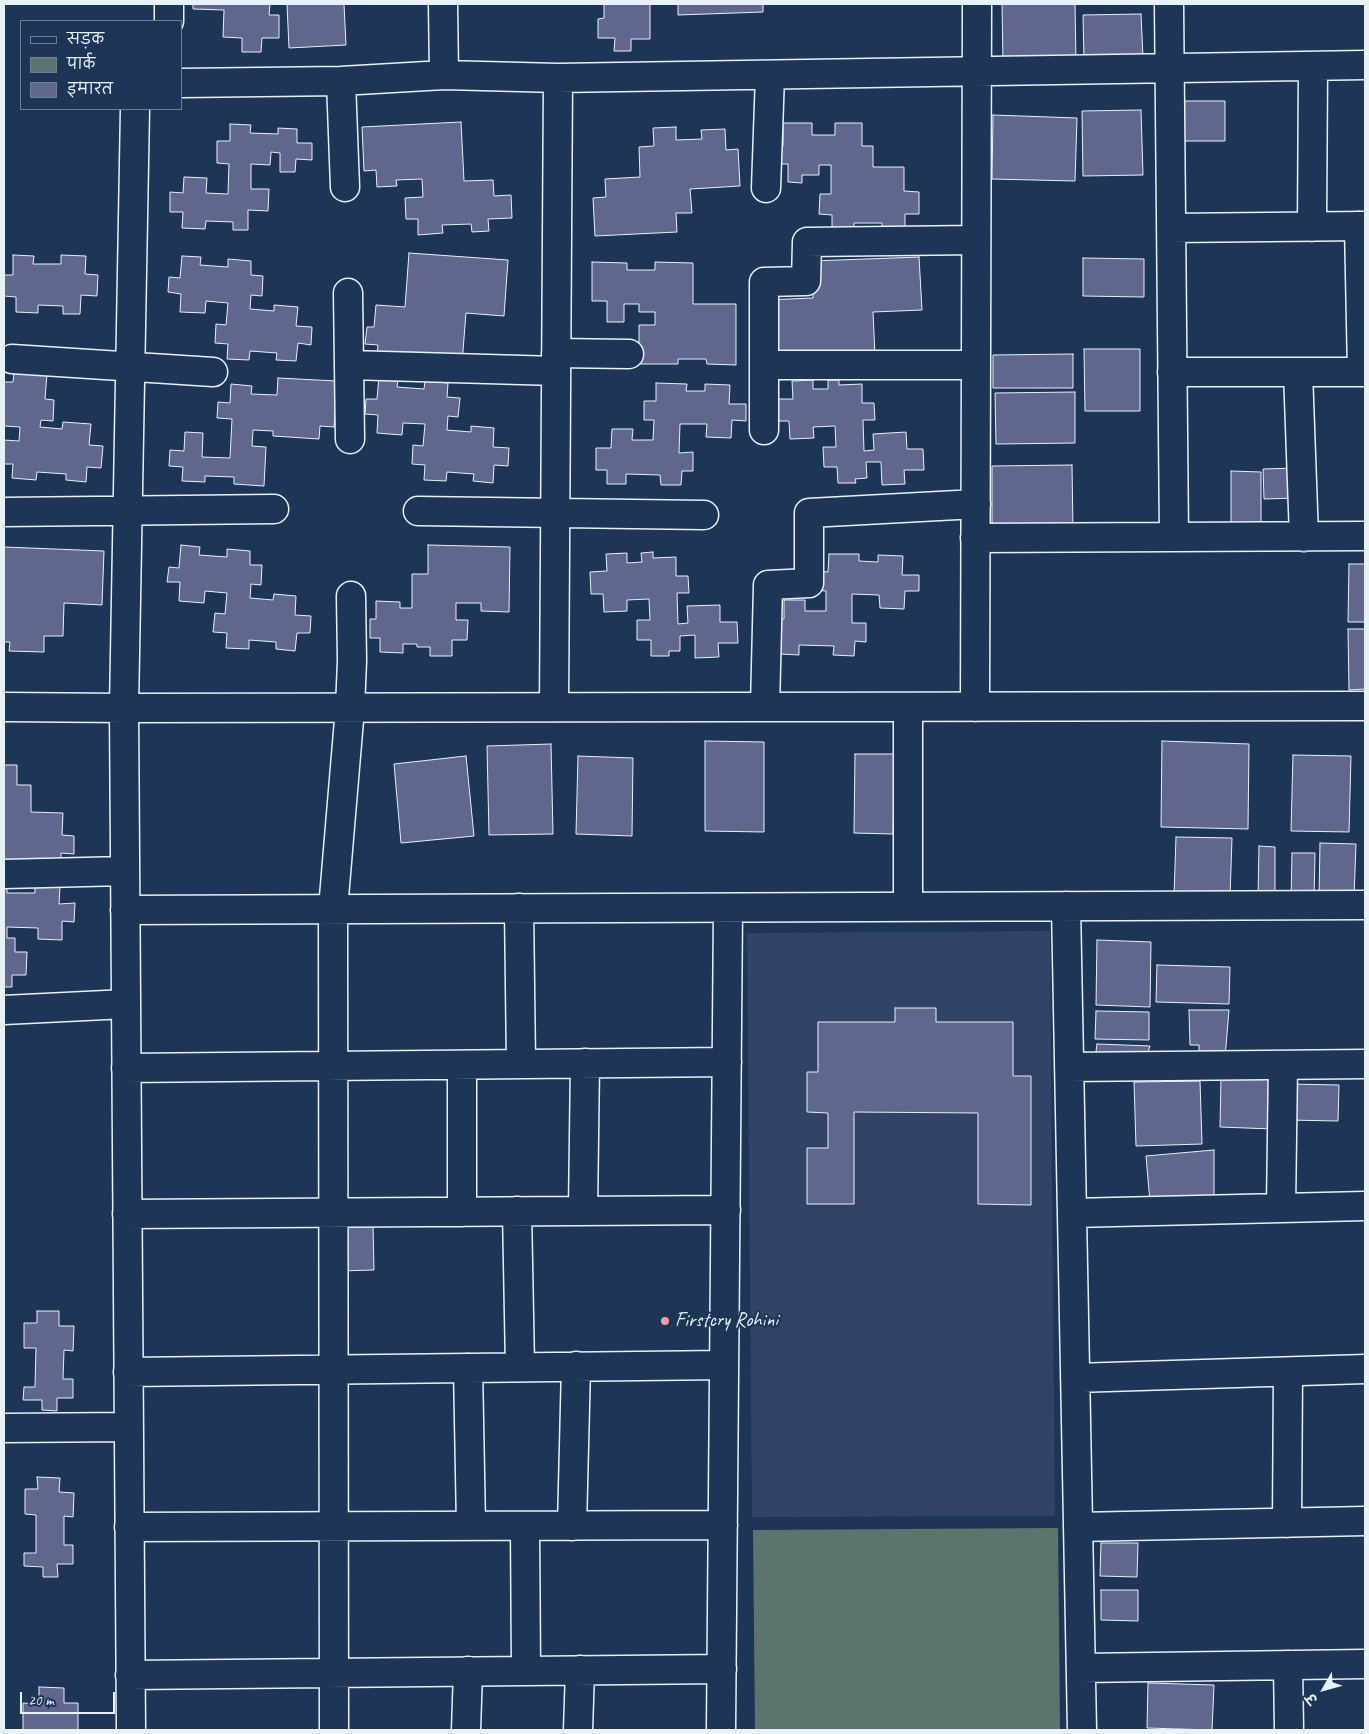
<!DOCTYPE html>
<html>
<head>
<meta charset="utf-8">
<style>
	body { margin:0 }
	#map { position:relative; width:1369px; height:1734px; overflow:hidden; background:#1d3557; font-family:Caveat,"Playpen Sans Deva",sans-serif }
	canvas { display:block }
	.frame { position:absolute; inset:0; border:5px solid #e8f1f8; pointer-events:none }
	.legend { position:absolute; left:20px; top:20px; width:162px; height:90px; box-sizing:border-box; background:#1d3557; border:1px solid #6e8097; margin:0; padding:6px 9px; list-style:none; font-size:15px; color:#e8f1f8 }
	.legend li { display:flex; align-items:center; gap:10px; height:25px }
	.legend b { width:25px; border:1px solid #6e8097 }
	.north { position:absolute; left:1299px; top:1664px; width:50px; height:50px; -webkit-text-stroke:4px #1d3557; paint-order:stroke; rotate:232deg; font-size:14px; font-weight:700; line-height:20px; text-align:center; color:#e8f1f8 }
	.north::after { content:''; display:block; margin:auto; width:18px; height:22px; background:#e8f1f8; clip-path:polygon(50% 0,100% 100%,50% 72%,0 100%) }
	.scale { position:absolute; left:20px; top:1692px; width:95px; height:22px; box-sizing:border-box; border:2px solid #e8f1f8; border-top:0; padding-left:6px; font-size:15px; line-height:18px; white-space:nowrap; color:#e8f1f8; -webkit-text-stroke:4px #1d3557; paint-order:stroke }
</style>
</head>
<body>
<div id="map">
<canvas width="1369" height="1734"></canvas>
<div class="frame"></div>
<ul class="legend">
<li><b style="height:6px;background:#1d3557"></b>सड़क</li>
<li><b style="height:14px;background:#5c736e"></b>पार्क</li>
<li><b style="height:14px;background:#60668d"></b>इमारत</li>
</ul>
<div class="north">उ</div>
<div class="scale">20 m</div>
</div>
<script>
const g = document.querySelector('canvas').getContext('2d');
g.lineJoin = 'round';
function fillPath(path, color) {
  g.fillStyle = color;
  g.fill(path, 'evenodd');
}
function shape(rows) {
  const path = new Path2D();
  for (const r of rows) {
    path.moveTo(r[0], r[1]);
    for (let i = 2; i < r.length; i += 2) path.lineTo(r[i], r[i + 1]);
  }
  return path;
}
function trace(path, color, width, dash) {
  g.strokeStyle = color;
  g.lineWidth = width;
  g.lineCap = dash ? 'butt' : 'round';
  g.setLineDash(dash || []);
  g.stroke(path);
}
function write(font, color, halo, rows, align = 'center') {
  g.font = font + ' Caveat,sans-serif';
  g.lineWidth = 4;
  g.setLineDash([]);
  g.textBaseline = 'middle';
  g.strokeStyle = halo;
  g.fillStyle = color;
  for (const [text, x, y, turn = 0] of rows) {
    g.save();
    g.translate(x, y);
    g.rotate((+turn || 0) * Math.PI / 180);
    g.textAlign = isNaN(turn) ? turn : align;
    if (halo) g.strokeText(text, 0, 0);
    g.fillText(text, 0, 0);
    g.restore();
  }
}
fillPath(shape([
	[1050,931,1055,1516,752,1517,747,933]
]), '#314467');
fillPath(shape([
	[1058,1528,1060,1730,755,1730,753,1530]
]), '#5c736e');
const building = shape([
	[193,4,270,4,269,15,279,15,279,38,262,38,261,52,242,52,242,38,223,37,224,10,193,9,193,4],
	[287,4,344,4,346,45,289,48,287,4],
	[604,4,650,4,650,39,631,39,631,51,614,51,615,38,598,38,598,19,604,18,604,4],
	[678,4,763,4,763,12,678,15,678,4],
	[1002,4,1075,4,1076,62,1003,63,1002,4],
	[1141,14,1143,58,1084,60,1083,15,1141,14],
	[1178,101,1225,101,1225,141,1177,141,1178,101],
	[1141,110,1143,175,1083,176,1082,111,1141,110],
	[993,115,1077,118,1075,181,992,179,993,115],
	[461,122,464,181,493,180,494,196,511,195,512,218,488,219,489,231,472,232,471,224,442,225,443,233,418,235,418,219,406,219,405,198,423,197,422,179,396,180,397,186,377,187,376,170,364,171,362,127,461,122],
	[783,123,812,123,812,135,835,135,835,123,862,123,862,146,873,146,873,167,904,167,904,191,919,192,919,214,905,214,905,229,882,229,882,223,854,223,854,229,832,229,832,215,819,214,820,194,831,194,831,165,819,165,819,175,802,175,802,183,788,182,788,164,774,164,774,146,783,146,783,123],
	[230,124,251,125,250,133,278,134,278,128,297,129,297,143,312,143,312,160,296,159,295,172,280,172,280,153,271,152,270,165,251,164,251,189,269,189,268,211,248,210,248,230,233,230,233,222,206,221,205,229,182,228,183,212,170,212,170,192,183,193,184,177,207,178,206,193,228,194,229,164,217,163,217,141,230,141,230,124],
	[676,127,676,140,702,139,701,130,725,129,726,150,738,149,740,186,690,189,692,213,676,213,677,232,595,236,593,198,606,197,605,179,640,177,639,147,654,146,653,128,676,127],
	[409,253,508,260,504,316,466,313,462,363,417,354,397,352,397,358,377,356,378,345,365,344,367,327,374,327,376,305,405,307,409,253],
	[13,255,34,256,33,264,61,264,61,255,86,256,85,274,98,275,97,296,81,295,80,314,63,314,63,306,38,305,38,313,16,312,16,297,4,296,4,275,13,275,13,255],
	[182,256,201,257,200,265,228,267,228,259,251,261,251,275,263,276,262,296,251,295,250,309,274,311,274,305,298,307,296,326,312,327,311,345,298,343,296,361,276,360,277,353,250,351,249,360,227,359,228,344,215,343,216,324,226,325,228,303,206,301,205,313,180,312,181,294,168,292,169,277,180,278,182,256],
	[919,257,922,310,873,312,875,355,768,358,765,300,813,298,812,261,919,257],
	[1083,258,1144,259,1144,297,1083,296,1083,258],
	[592,262,627,263,627,270,655,270,655,262,693,263,693,304,736,304,736,365,707,364,706,359,678,359,678,364,639,364,639,325,655,325,655,312,639,312,639,304,624,304,624,322,607,322,607,301,592,301,592,262],
	[1084,349,1140,349,1140,411,1085,411,1084,349],
	[1073,354,1073,388,993,388,993,355,1073,354],
	[14,372,47,374,45,399,54,400,53,421,41,420,40,427,62,429,63,422,91,424,89,445,103,446,101,468,87,467,86,482,66,480,66,474,37,472,36,480,12,478,13,464,4,464,4,440,19,441,20,427,4,426,4,382,13,382,14,372],
	[379,377,398,379,397,387,424,389,425,381,448,383,447,397,460,398,458,417,448,416,447,430,471,432,471,426,494,428,493,447,509,448,508,466,494,465,493,483,473,481,474,474,447,472,446,481,424,480,425,465,412,464,413,445,423,446,425,424,403,423,402,435,377,433,378,415,365,414,366,399,377,399,379,377],
	[278,378,337,381,334,427,320,426,319,439,273,436,273,431,253,430,252,446,266,447,264,486,234,484,234,477,205,476,205,482,182,481,183,467,169,466,170,450,184,451,185,432,203,433,202,457,230,458,232,419,217,418,218,402,230,403,231,384,252,386,251,394,277,395,278,378],
	[813,380,813,389,828,389,828,380,839,380,839,385,862,384,862,403,874,403,875,420,863,420,864,451,874,450,873,434,906,432,907,449,923,449,924,470,904,470,905,484,882,485,881,462,866,462,867,478,855,479,856,483,838,483,837,467,824,467,823,447,836,447,835,426,813,427,814,438,790,439,789,421,777,421,776,399,793,399,792,381,813,380],
	[656,383,687,384,686,391,705,391,705,384,730,385,729,404,746,404,746,421,732,420,731,438,706,437,707,424,680,424,679,453,693,452,693,471,682,471,681,485,661,485,660,475,626,474,626,484,607,484,607,470,596,470,596,448,611,448,612,429,633,429,632,440,653,440,654,420,644,420,644,401,656,401,656,383],
	[1075,392,1075,443,996,444,995,393,1075,392],
	[1072,465,1073,529,992,529,992,466,1072,465],
	[1295,468,1296,498,1264,499,1263,469,1295,468],
	[1231,471,1261,472,1261,534,1231,534,1231,471],
	[181,545,200,547,199,555,227,557,227,549,250,551,250,565,262,565,261,585,251,584,250,598,273,600,274,594,296,596,295,615,311,616,310,633,297,633,295,651,276,649,276,642,249,640,249,649,226,648,227,633,213,632,215,613,225,614,227,593,205,591,204,603,179,601,180,582,167,582,169,567,179,568,181,545],
	[428,545,510,547,509,612,481,611,481,603,456,603,456,620,468,620,467,640,452,640,452,656,430,656,430,647,417,647,417,644,403,644,403,653,380,652,380,638,370,638,370,619,376,619,376,601,400,602,400,608,412,608,412,574,428,574,428,545],
	[4,547,104,551,102,605,64,603,63,636,44,636,44,652,9,651,10,642,4,642,4,547],
	[653,552,653,558,676,557,676,576,688,576,689,593,677,593,678,624,688,623,687,606,720,605,720,622,737,622,738,643,718,643,719,657,695,658,695,635,680,636,680,651,669,651,669,656,651,656,651,640,637,640,637,620,650,620,649,599,627,600,627,611,604,612,603,594,591,594,590,572,607,571,606,554,627,553,627,563,642,562,641,553,653,552],
	[829,554,859,554,859,561,878,562,878,555,903,556,902,575,919,575,919,591,905,591,904,609,880,608,879,595,852,594,852,623,866,623,866,642,855,641,854,656,833,655,834,646,799,645,799,655,780,654,769,619,784,619,784,600,805,600,805,611,826,611,826,591,816,590,817,571,828,572,829,554],
	[1349,564,1365,564,1365,622,1348,622,1349,564],
	[1348,629,1365,629,1365,689,1349,690,1348,629],
	[705,741,764,742,764,832,705,831,705,741],
	[1162,741,1249,744,1248,829,1161,827,1162,741],
	[551,744,553,834,489,835,487,746,551,744],
	[855,754,895,754,893,834,854,833,855,754],
	[1293,755,1351,756,1349,832,1291,831,1293,755],
	[466,756,474,836,401,843,394,764,466,756],
	[578,756,633,758,632,836,576,834,578,756],
	[4,765,17,765,17,785,31,785,31,812,63,813,62,835,74,836,74,854,61,853,61,869,4,868,4,765],
	[1176,837,1232,838,1230,897,1174,896,1176,837],
	[1320,843,1356,844,1354,898,1319,897,1320,843],
	[1259,846,1275,847,1275,898,1258,897,1259,846],
	[1292,853,1315,853,1314,901,1291,900,1292,853],
	[4,882,7,882,7,893,35,893,35,885,60,886,59,904,75,903,74,922,62,921,62,940,38,939,38,928,7,927,7,938,15,938,15,952,27,952,26,975,12,975,12,987,4,987,4,882],
	[1097,940,1151,942,1150,1007,1096,1005,1097,940],
	[1157,965,1230,967,1229,1004,1156,1002,1157,965],
	[895,1008,936,1008,936,1022,1013,1022,1013,1076,1031,1076,1031,1205,978,1204,978,1113,854,1112,854,1204,807,1204,807,1148,828,1148,828,1113,807,1112,807,1072,818,1072,818,1022,895,1022,895,1008],
	[1189,1010,1229,1010,1225,1058,1199,1059,1199,1045,1190,1045,1189,1010],
	[1096,1011,1149,1012,1149,1040,1095,1039,1096,1011],
	[1097,1044,1150,1046,1146,1058,1095,1059,1097,1044],
	[1221,1078,1273,1079,1272,1129,1220,1127,1221,1078],
	[1200,1081,1202,1144,1136,1146,1134,1082,1200,1081],
	[1287,1084,1339,1085,1338,1121,1287,1120,1287,1084],
	[1214,1150,1214,1197,1150,1202,1146,1156,1214,1150],
	[373,1226,374,1270,339,1271,338,1227,373,1226],
	[37,1311,59,1311,59,1326,74,1326,73,1351,64,1350,63,1379,73,1379,73,1398,57,1398,57,1411,42,1410,42,1400,23,1400,24,1387,35,1387,36,1348,24,1348,24,1323,37,1323,37,1311],
	[37,1477,60,1478,59,1492,74,1493,73,1517,64,1516,64,1545,73,1545,73,1564,57,1564,58,1577,43,1577,43,1567,24,1566,24,1553,36,1553,36,1515,25,1514,25,1489,38,1489,37,1477],
	[1101,1543,1138,1543,1137,1577,1100,1576,1101,1543],
	[1101,1590,1138,1590,1138,1621,1101,1620,1101,1590],
	[1148,1683,1214,1685,1212,1730,1147,1728,1148,1683],
	[39,1687,64,1688,64,1703,78,1703,78,1730,23,1730,23,1703,39,1704,39,1687]
]);
fillPath(building, '#60668d');
trace(building, '#e8f1f8', 1);
const minor = shape([
	[443,4,444,75],
	[1169,4,1174,537],
	[169,21,169,4],
	[341,81,345,187],
	[181,83,341,81,444,75,558,78,1365,65],
	[766,188,770,75],
	[1359,226,1362,372],
	[1312,227,1313,67],
	[1171,228,1365,226],
	[348,293,350,439],
	[556,353,629,354],
	[12,359,213,372],
	[349,365,556,371],
	[764,365,976,365],
	[1172,372,1365,372],
	[1298,372,1304,537],
	[764,430,764,282,806,281,807,242,976,240],
	[418,511,704,515],
	[4,512,274,509],
	[975,538,1365,536],
	[4,707,124,708,135,109],
	[554,707,558,78],
	[765,707,768,585,809,583,809,513,976,504],
	[908,707,908,907],
	[975,707,977,4],
	[4,874,125,871],
	[1066,906,1082,1730],
	[519,908,521,1064],
	[125,910,1365,905],
	[4,1010,126,1004],
	[1069,1067,1365,1064],
	[126,1068,727,1062],
	[1281,1208,1283,1065],
	[517,1211,520,1367],
	[583,1211,585,1063],
	[462,1212,462,1065],
	[1072,1213,1365,1206],
	[127,1214,726,1210],
	[468,1368,471,1526],
	[128,1372,724,1365],
	[1075,1378,1365,1369],
	[4,1428,129,1427],
	[1287,1523,1288,1372],
	[525,1526,526,1671],
	[572,1526,576,1366],
	[129,1527,723,1525],
	[1078,1527,1365,1521],
	[1288,1665,1289,1730],
	[1081,1668,1365,1664],
	[130,1675,722,1669],
	[131,1730,124,708,1365,706],
	[334,1730,333,909,350,708,352,661,351,596],
	[466,1730,468,1671],
	[578,1730,580,1670],
	[721,1730,728,908]
]);
trace(minor, '#e8f1f8', 31);
trace(minor, '#1d3557', 28);
for (const [x, y, r, color] of [
	[665,1321,5,"#ff9aa2"]
]) {
  const dot = new Path2D();
  dot.arc(x, y, r, 0, 2 * Math.PI);
  g.fillStyle = color;
  g.fill(dot);
  trace(dot, '#1d3557', 2);
}
write('20px', '#e8f1f8', '#1d3557', [
	["Firstcry Rohini",675,1321]
], 'left');
</script>
</body>
</html>
